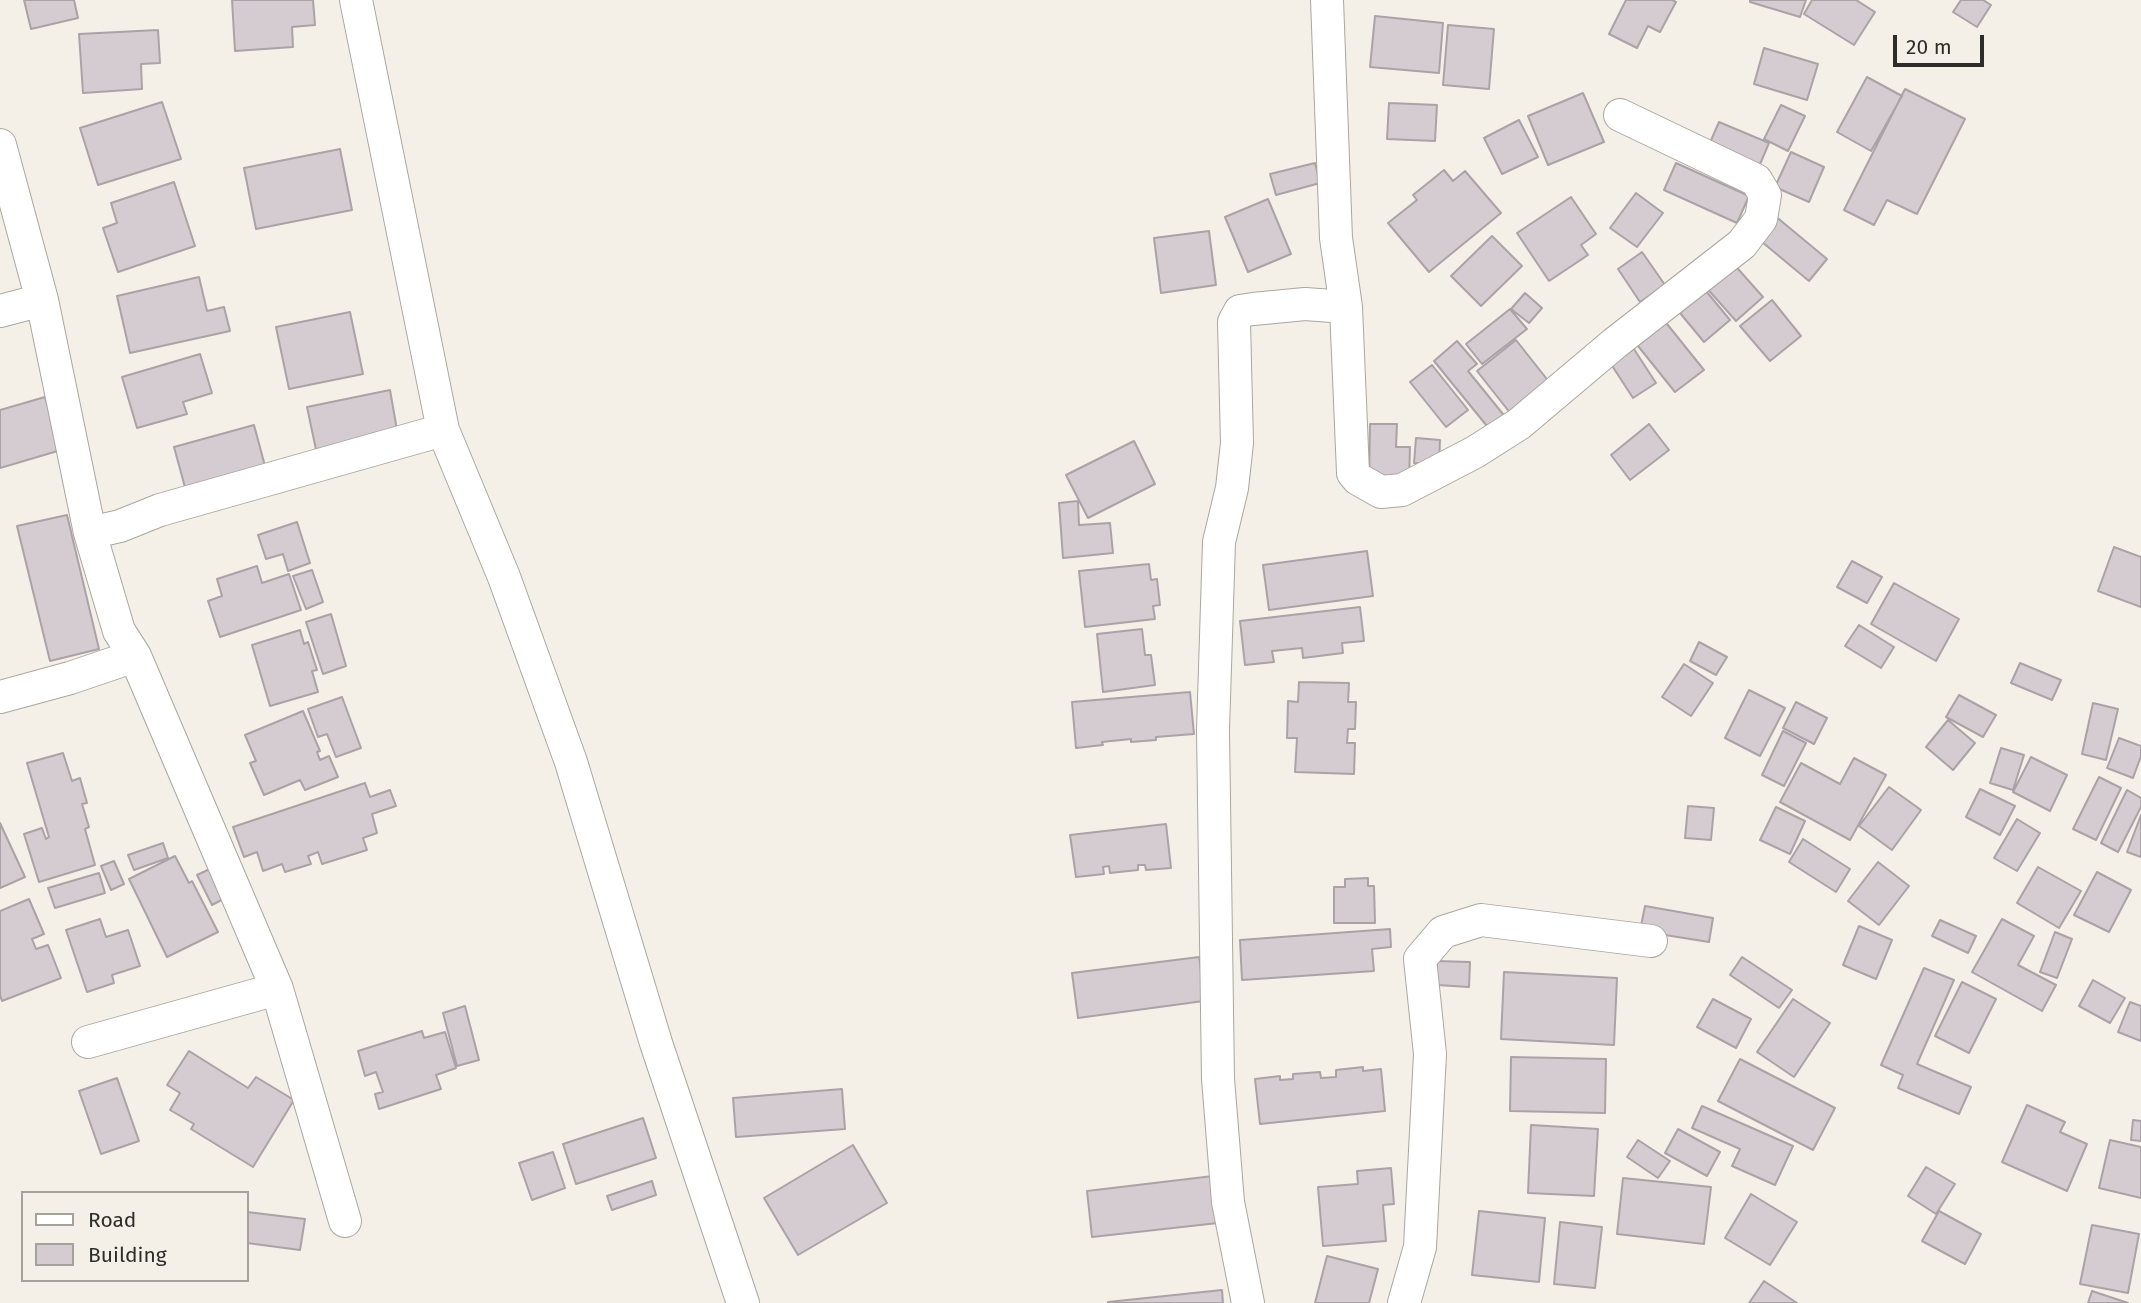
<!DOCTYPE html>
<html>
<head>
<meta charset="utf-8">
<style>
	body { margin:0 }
	#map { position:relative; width:2141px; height:1303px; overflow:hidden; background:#f4f0e7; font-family:"Fira Sans",sans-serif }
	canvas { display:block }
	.legend { position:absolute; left:21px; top:1191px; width:228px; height:91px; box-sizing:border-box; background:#f4f0e7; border:2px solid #a5a29b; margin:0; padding:9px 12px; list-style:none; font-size:21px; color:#2f2d2a }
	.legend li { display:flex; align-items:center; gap:14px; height:35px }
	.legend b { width:35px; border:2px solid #a5a29b }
	.scale { position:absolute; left:1893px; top:35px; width:91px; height:32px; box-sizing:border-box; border:4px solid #2f2d2a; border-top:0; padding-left:9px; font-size:21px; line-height:24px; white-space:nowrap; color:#2f2d2a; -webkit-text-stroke:5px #f4f0e7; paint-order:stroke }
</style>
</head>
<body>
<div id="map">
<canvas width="2141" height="1303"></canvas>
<ul class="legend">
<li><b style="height:9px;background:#fff"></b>Road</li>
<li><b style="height:19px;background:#d5ccd1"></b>Building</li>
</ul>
<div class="scale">20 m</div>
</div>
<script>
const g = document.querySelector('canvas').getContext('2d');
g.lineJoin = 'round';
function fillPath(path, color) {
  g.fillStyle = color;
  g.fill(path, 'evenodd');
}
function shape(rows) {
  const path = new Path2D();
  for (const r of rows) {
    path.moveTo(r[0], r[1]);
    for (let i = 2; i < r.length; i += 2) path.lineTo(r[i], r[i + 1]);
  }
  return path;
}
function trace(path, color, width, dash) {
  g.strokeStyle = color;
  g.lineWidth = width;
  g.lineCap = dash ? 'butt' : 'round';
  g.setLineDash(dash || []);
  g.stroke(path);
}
const building = shape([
	[24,0,74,0,78,18,31,29,24,0],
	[232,0,313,0,315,25,292,27,293,47,235,51,232,0],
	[1626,0,1672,0,1676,2,1660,32,1648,26,1637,48,1609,34,1626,0],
	[1750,0,1806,0,1800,17,1750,2,1750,0],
	[1812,0,1856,0,1875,12,1854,45,1804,14,1812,0],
	[1961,0,1983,0,1991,5,1977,27,1953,12,1961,0],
	[1375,16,1443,23,1439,73,1370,67,1375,16],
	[1448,25,1494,29,1489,89,1443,85,1448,25],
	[158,30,160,63,141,64,142,89,83,93,79,34,158,30],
	[1764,48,1818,64,1807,100,1754,84,1764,48],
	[1867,77,1902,96,1871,151,1837,132,1867,77],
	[1905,89,1965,119,1917,214,1887,200,1874,225,1844,210,1905,89],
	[1583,93,1604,142,1548,165,1528,116,1583,93],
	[162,102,181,159,98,185,80,128,162,102],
	[1389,103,1437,105,1435,141,1387,139,1389,103],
	[1781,105,1805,116,1788,151,1764,139,1781,105],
	[1519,120,1538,157,1502,174,1484,138,1519,120],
	[1719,122,1769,143,1755,176,1705,154,1719,122],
	[340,149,352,210,256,229,244,168,340,149],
	[1791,152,1824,167,1809,202,1775,187,1791,152],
	[1315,163,1320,183,1276,195,1270,174,1315,163],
	[1676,163,1749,196,1737,223,1664,190,1676,163],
	[1444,170,1453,181,1465,171,1501,213,1429,272,1388,223,1417,200,1413,195,1444,170],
	[174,182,195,246,118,272,103,228,117,223,111,203,174,182],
	[1636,193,1663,213,1637,247,1610,228,1636,193],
	[1571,197,1596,234,1581,245,1588,255,1549,281,1517,233,1571,197],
	[1268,199,1291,254,1248,272,1225,217,1268,199],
	[1774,215,1827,259,1809,281,1756,237,1774,215],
	[1209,231,1216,285,1161,293,1154,238,1209,231],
	[1492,236,1522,266,1481,306,1451,276,1492,236],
	[1642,252,1665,285,1640,302,1618,269,1642,252],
	[1731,261,1763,297,1736,321,1704,285,1731,261],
	[199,277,207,311,224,307,230,331,130,353,117,296,199,277],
	[1706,291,1730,320,1704,342,1680,313,1706,291],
	[1525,293,1542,308,1529,323,1511,309,1525,293],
	[1772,300,1801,336,1770,361,1740,326,1772,300],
	[1510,309,1527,329,1482,364,1466,344,1510,309],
	[350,312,363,374,289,389,276,327,350,312],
	[1663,319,1704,370,1675,392,1634,341,1663,319],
	[1516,340,1550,383,1511,414,1477,371,1516,340],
	[1457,341,1477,364,1468,371,1507,419,1491,431,1434,361,1457,341],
	[1630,343,1656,383,1633,398,1607,358,1630,343],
	[200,354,212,393,183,402,187,414,137,428,122,377,200,354],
	[1432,365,1468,410,1446,427,1410,382,1432,365],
	[390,390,397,430,318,459,307,407,390,390],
	[45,397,61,450,0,468,0,410,45,397],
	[1370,424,1397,424,1396,447,1410,447,1409,482,1369,481,1370,424],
	[1649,424,1669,450,1630,480,1611,455,1649,424],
	[254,425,265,466,189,502,174,447,254,425],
	[1416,438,1440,440,1439,465,1414,463,1416,438],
	[1134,441,1155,484,1088,518,1066,475,1134,441],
	[1078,501,1079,525,1110,523,1113,553,1063,558,1059,503,1078,501],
	[67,515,99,649,50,661,17,526,67,515],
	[297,522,310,563,288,571,283,554,266,559,258,535,297,522],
	[2114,547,2141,557,2141,607,2098,591,2114,547],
	[1367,551,1373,596,1269,610,1263,565,1367,551],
	[1852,561,1882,577,1867,603,1837,587,1852,561],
	[1149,564,1151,580,1157,579,1160,605,1153,606,1155,619,1085,627,1079,571,1149,564],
	[257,566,262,583,289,574,301,610,220,637,208,601,222,596,217,579,257,566],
	[312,570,323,602,306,609,293,576,312,570],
	[1894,583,1959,619,1936,661,1871,624,1894,583],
	[1360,607,1364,641,1342,643,1343,653,1303,658,1302,648,1272,651,1274,662,1245,665,1240,621,1360,607],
	[331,614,346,666,323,674,306,622,331,614],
	[1859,625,1894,647,1881,668,1845,646,1859,625],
	[1142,629,1145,655,1151,655,1155,685,1103,692,1097,634,1142,629],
	[300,630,304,644,308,642,317,670,312,671,318,692,270,706,252,645,300,630],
	[1699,642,1727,657,1716,675,1690,661,1699,642],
	[2020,663,2061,680,2052,700,2011,683,2020,663],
	[1684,664,1713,683,1691,716,1662,697,1684,664],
	[1299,682,1349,683,1348,702,1356,702,1355,729,1348,729,1347,743,1355,743,1354,774,1295,772,1297,738,1287,738,1288,701,1298,702,1299,682],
	[1749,690,1785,708,1760,756,1725,738,1749,690],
	[1190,692,1194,734,1156,737,1156,740,1131,742,1131,739,1102,742,1103,745,1076,748,1072,702,1190,692],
	[1959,695,1996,715,1983,737,1946,717,1959,695],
	[342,697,361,748,336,757,327,734,318,737,308,709,342,697],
	[1796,702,1827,718,1814,744,1783,728,1796,702],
	[2093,703,2118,709,2106,760,2082,754,2093,703],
	[303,711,320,751,317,752,320,760,329,756,338,777,305,790,300,780,264,795,250,763,256,761,245,735,303,711],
	[1948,720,1975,743,1953,770,1926,747,1948,720],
	[1783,731,1806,743,1784,786,1762,775,1783,731],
	[2119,738,2141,746,2141,756,2133,778,2107,768,2119,738],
	[2001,748,2024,755,2013,790,1990,783,2001,748],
	[63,753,72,781,80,778,87,803,82,804,89,827,85,829,95,865,39,882,24,834,42,828,46,839,49,837,27,763,63,753],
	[2031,757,2067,775,2050,811,2013,792,2031,757],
	[1854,758,1886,775,1850,840,1780,802,1801,763,1840,784,1854,758],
	[2099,777,2121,788,2096,840,2073,829,2099,777],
	[365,783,370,797,390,790,396,806,372,814,377,833,363,838,367,850,322,864,318,852,308,856,311,864,285,872,282,864,263,871,257,852,244,857,233,827,365,783],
	[1889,787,1921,810,1892,850,1859,826,1889,787],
	[1980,789,2015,806,2000,835,1966,817,1980,789],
	[2127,790,2141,798,2141,807,2118,852,2101,843,2127,790],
	[1688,806,1714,808,1711,840,1685,838,1688,806],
	[1776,807,1805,821,1790,854,1760,840,1776,807],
	[2141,815,2141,857,2127,852,2141,815],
	[2017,819,2040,833,2017,871,1994,858,2017,819],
	[0,823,25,877,0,888,0,823],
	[1166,824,1171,868,1146,870,1145,865,1138,865,1138,870,1110,873,1109,866,1103,867,1104,874,1076,877,1070,835,1166,824],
	[1803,839,1850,869,1836,892,1789,862,1803,839],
	[163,843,168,858,134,870,128,855,163,843],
	[175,856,189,883,192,881,218,932,167,957,129,879,175,856],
	[114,861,124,884,111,890,101,866,114,861],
	[1878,862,1909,886,1879,925,1848,901,1878,862],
	[2038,867,2081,891,2059,928,2017,903,2038,867],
	[212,868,227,897,212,905,197,875,212,868],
	[2097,872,2131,890,2109,932,2074,915,2097,872],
	[99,873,105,893,55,908,48,888,99,873],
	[1368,878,1368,886,1374,886,1375,923,1334,923,1334,887,1345,887,1345,879,1368,878],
	[29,899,44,934,32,939,36,949,48,945,61,978,2,1001,0,995,0,911,29,899],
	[1645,906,1713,918,1709,942,1640,931,1645,906],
	[100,919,106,937,128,930,140,966,112,975,114,983,87,992,66,930,100,919],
	[2002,919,2034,936,2018,965,2056,985,2042,1011,1972,972,2002,919],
	[1940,920,1976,936,1968,953,1932,936,1940,920],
	[1859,926,1892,940,1876,979,1843,965,1859,926],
	[1390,929,1391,947,1372,949,1374,971,1242,980,1240,940,1390,929],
	[2055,932,2072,939,2057,978,2040,972,2055,932],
	[1199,957,1204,989,1211,1000,1078,1018,1072,973,1199,957],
	[1742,957,1792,990,1779,1008,1730,975,1742,957],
	[1437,961,1470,962,1469,987,1437,985,1437,961],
	[1924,968,1954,980,1917,1064,1971,1087,1959,1114,1898,1088,1903,1075,1881,1065,1924,968],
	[1504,972,1617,978,1614,1045,1501,1039,1504,972],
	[2093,980,2125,998,2110,1023,2079,1006,2093,980],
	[1962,982,1996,999,1969,1053,1935,1036,1962,982],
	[1713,999,1751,1019,1736,1048,1697,1027,1713,999],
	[1793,999,1830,1023,1794,1077,1757,1052,1793,999],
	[2130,1002,2141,1006,2141,1041,2118,1032,2130,1002],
	[465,1006,479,1060,457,1066,443,1013,465,1006],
	[422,1031,424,1038,445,1032,456,1068,436,1075,441,1089,379,1109,375,1094,383,1092,376,1072,365,1076,358,1051,422,1031],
	[189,1051,248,1088,256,1077,294,1100,253,1167,191,1129,194,1124,170,1110,180,1093,167,1085,189,1051],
	[1511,1057,1606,1059,1605,1113,1510,1111,1511,1057],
	[1740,1059,1835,1108,1813,1150,1718,1101,1740,1059],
	[1363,1067,1363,1071,1381,1069,1385,1111,1260,1124,1255,1079,1280,1076,1280,1080,1293,1079,1293,1074,1320,1072,1321,1078,1336,1077,1336,1070,1363,1067],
	[117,1078,139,1141,101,1154,79,1091,117,1078],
	[842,1089,845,1129,736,1137,733,1098,842,1089],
	[2027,1105,2065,1122,2060,1132,2087,1144,2067,1191,2002,1162,2027,1105],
	[1702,1106,1793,1146,1775,1185,1732,1166,1740,1149,1692,1128,1702,1106],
	[643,1118,656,1158,576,1184,563,1144,643,1118],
	[2133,1120,2141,1121,2141,1141,2131,1140,2133,1120],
	[1531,1125,1598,1129,1594,1196,1528,1193,1531,1125],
	[1678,1129,1720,1152,1707,1176,1665,1153,1678,1129],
	[1638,1140,1670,1161,1658,1178,1627,1157,1638,1140],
	[2110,1140,2141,1147,2141,1198,2099,1188,2110,1140],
	[853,1145,887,1203,798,1255,764,1198,853,1145],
	[553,1152,565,1188,532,1200,519,1163,553,1152],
	[1926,1167,1955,1184,1936,1214,1908,1196,1926,1167],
	[1391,1168,1394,1204,1383,1205,1386,1241,1323,1246,1318,1187,1358,1184,1357,1171,1391,1168],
	[1213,1176,1218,1223,1092,1237,1087,1191,1213,1176],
	[1623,1178,1711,1187,1704,1244,1617,1234,1623,1178],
	[652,1181,656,1195,612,1210,607,1196,652,1181],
	[1751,1194,1797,1222,1770,1265,1725,1238,1751,1194],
	[1479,1211,1545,1218,1539,1282,1472,1275,1479,1211],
	[1939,1211,1981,1234,1965,1264,1922,1241,1939,1211],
	[247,1212,305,1219,300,1250,247,1243,247,1212],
	[1560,1222,1602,1227,1595,1288,1554,1284,1560,1222],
	[2092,1225,2139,1234,2128,1293,2080,1284,2092,1225],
	[1327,1256,1378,1269,1369,1303,1315,1303,1327,1256],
	[1764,1281,1797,1303,1749,1303,1764,1281],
	[1222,1290,1223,1303,1108,1303,1108,1302,1222,1290],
	[2092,1291,2128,1303,2088,1303,2092,1291]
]);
fillPath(building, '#d5ccd1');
trace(building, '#aba2a7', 2);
const street = shape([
	[356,0,443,430,504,577,571,762,656,1043,743,1303],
	[1327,0,1336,238,1346,307,1353,473,1358,479,1381,492,1402,490,1475,452,1519,424,1615,343,1742,244,1761,219,1765,195,1756,180,1620,115],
	[0,145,42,300,90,533],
	[0,311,42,300],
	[135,656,277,989,345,1221],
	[0,697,70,678,135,656,119,631,90,533,120,526,160,510,443,430],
	[88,1042,277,989],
	[1248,1303,1228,1202,1218,1079,1213,730,1219,542,1232,488,1237,443,1234,322,1240,311,1253,309,1305,304,1346,307],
	[1404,1303,1420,1247,1430,1054,1420,959,1443,932,1481,920,1651,941]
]);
trace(street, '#aba79f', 34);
trace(street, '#fff', 32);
</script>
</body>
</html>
